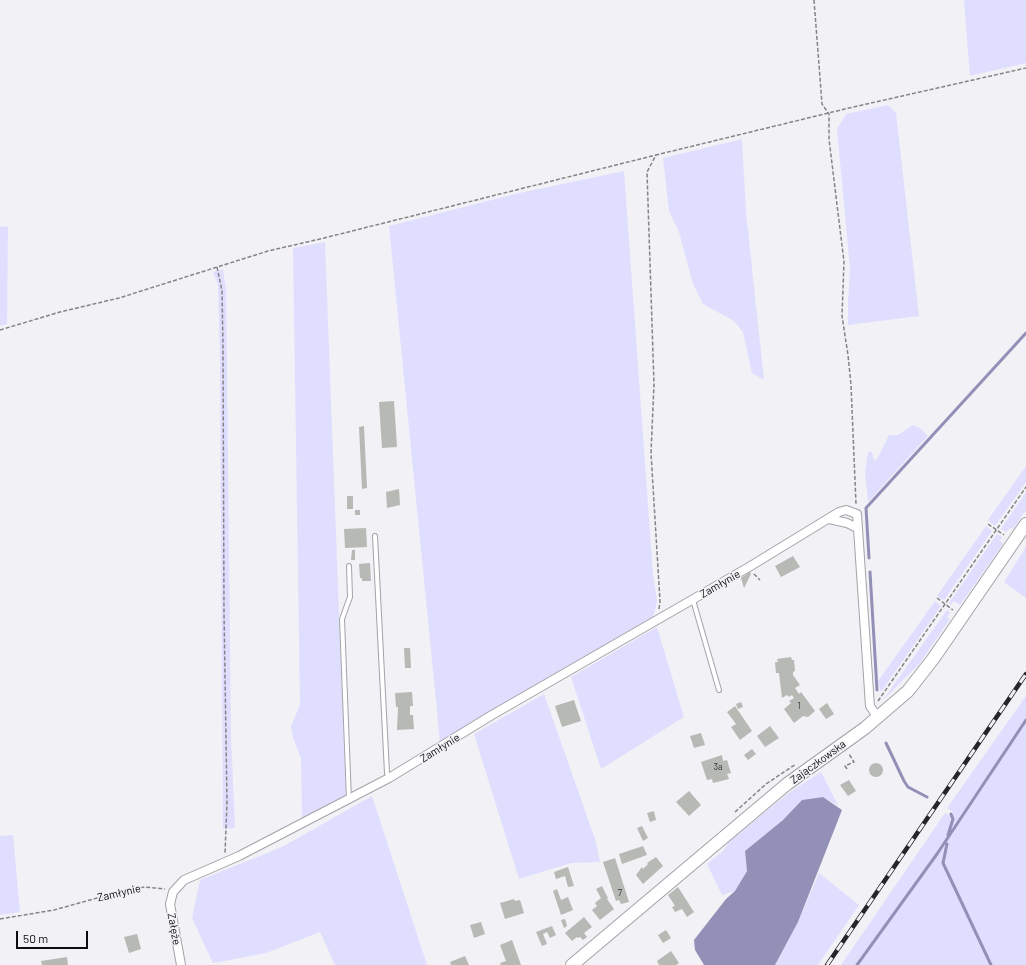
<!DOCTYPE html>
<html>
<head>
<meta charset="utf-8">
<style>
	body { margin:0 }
	#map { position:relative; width:1026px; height:965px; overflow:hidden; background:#f1f1f6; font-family:Barlow,sans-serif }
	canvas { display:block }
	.scale { position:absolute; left:16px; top:931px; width:72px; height:18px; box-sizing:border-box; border:2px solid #0d0d0f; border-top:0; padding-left:5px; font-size:12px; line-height:14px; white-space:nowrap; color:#0d0d0f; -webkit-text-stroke:3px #f1f1f6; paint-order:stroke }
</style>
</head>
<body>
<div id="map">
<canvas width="1026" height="965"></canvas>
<div class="scale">50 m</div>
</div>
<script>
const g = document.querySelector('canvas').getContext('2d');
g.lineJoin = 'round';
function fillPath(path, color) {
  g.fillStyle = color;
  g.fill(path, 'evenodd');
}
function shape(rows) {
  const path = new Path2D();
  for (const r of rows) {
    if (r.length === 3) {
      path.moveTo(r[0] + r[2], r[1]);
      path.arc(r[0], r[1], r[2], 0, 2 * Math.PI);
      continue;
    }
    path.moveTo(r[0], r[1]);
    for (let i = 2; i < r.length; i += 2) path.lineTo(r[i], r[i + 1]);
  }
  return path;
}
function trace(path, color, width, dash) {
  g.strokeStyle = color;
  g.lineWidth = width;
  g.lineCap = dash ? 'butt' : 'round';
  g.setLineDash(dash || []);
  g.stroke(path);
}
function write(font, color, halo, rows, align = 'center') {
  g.font = font + ' Barlow,sans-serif';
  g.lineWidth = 3;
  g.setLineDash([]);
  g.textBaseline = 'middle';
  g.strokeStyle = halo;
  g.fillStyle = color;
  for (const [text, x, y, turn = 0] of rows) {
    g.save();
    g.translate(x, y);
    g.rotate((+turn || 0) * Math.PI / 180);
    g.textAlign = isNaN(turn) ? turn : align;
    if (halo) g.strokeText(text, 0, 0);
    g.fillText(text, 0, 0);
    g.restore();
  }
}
fillPath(shape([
	[964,0,1026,0,1026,63,970,76],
	[888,105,896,113,919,316,848,325,848,302,850,269,837,129,846,114],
	[742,139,746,212,764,380,752,373,743,332,734,321,703,304,693,284,679,232,669,211,663,158],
	[624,171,653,574,657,601,653,618,440,742,389,226,515,194],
	[8,226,7,324,0,326,0,227],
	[325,242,346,799,302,819,301,759,293,737,291,726,300,705,293,248],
	[223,269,226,290,227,363,231,736,235,828,223,829,220,358,218,285,213,272],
	[913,425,920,428,928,436,868,502,865,473,868,452,872,452,874,461,877,459,889,435,898,435],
	[1026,466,1026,482,995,526,988,520],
	[1026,492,1026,510,1013,529,1010,528,1006,532,1001,529],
	[986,526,992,531,944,600,937,596],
	[997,534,1002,537,1000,541,1003,544,960,605,954,601,951,605,949,603],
	[1026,547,1026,598,1004,582],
	[935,601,941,606,881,692,878,681],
	[947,610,950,613,947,617,950,619,920,663,883,700],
	[657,627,684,717,601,769,571,677],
	[544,694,596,842,600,862,571,863,519,879,474,734],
	[1026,696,1026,965,841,965,945,813,950,816,953,812,947,808],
	[821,772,838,805,822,797,802,800,783,820,745,851,747,871,735,891,722,895,707,864,723,851,729,842,752,823,790,792],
	[372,796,427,965,335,965,320,932,266,953,213,963,192,918,200,880,282,847],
	[13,835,20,912,0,915,0,836],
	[819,873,859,905,818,965,775,965,798,922]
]), '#e0deff');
fillPath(shape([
	[823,797,842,810,798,922,775,965,704,965,695,950,694,940,726,899,735,891,747,871,745,851,783,820,802,800]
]), '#9390b8');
trace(shape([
	[869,558,866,508,1026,333],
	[870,572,877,690],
	[886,743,904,781,908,787,927,797],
	[948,835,953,819,951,814],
	[947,844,943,863,991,965],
	[857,965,937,854,1026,720]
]), '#9390b8', 3);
fillPath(shape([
	[394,401,397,447,382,448,379,402],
	[364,426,367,488,362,489,359,427],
	[399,489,400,505,387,508,386,492],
	[347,496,353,496,353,509,347,509],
	[355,510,360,510,360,515,355,515],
	[366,528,367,547,345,548,344,529],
	[352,550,355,550,355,560,351,560],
	[793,556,800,567,781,577,775,566],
	[370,563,371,581,362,581,362,578,360,578,359,564],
	[750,572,751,574,744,588,741,578],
	[404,648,410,648,411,668,405,668],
	[791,657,792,660,794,660,795,671,793,672,793,675,800,685,795,688,799,694,801,692,815,711,808,717,803,716,794,723,784,709,791,703,789,701,794,698,792,695,789,697,787,695,782,698,779,673,776,673,775,662,778,662,777,659],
	[412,692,413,706,410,706,410,715,413,715,414,729,397,730,398,707,396,707,395,693],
	[574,700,581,721,562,727,555,706],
	[741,702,743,707,738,709,736,704],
	[827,703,834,714,826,719,819,709],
	[735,706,752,731,740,740,731,727,736,724,727,712],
	[770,726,779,738,765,747,757,736],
	[701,733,705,745,694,748,690,736],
	[752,749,756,754,748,760,744,755],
	[722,755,723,761,727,760,731,773,727,774,729,779,713,783,712,779,707,780,701,762],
	[876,770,7],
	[849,780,856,791,848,796,840,785],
	[689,791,701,805,689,816,676,802],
	[654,811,656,820,650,822,647,813],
	[642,826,648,838,643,841,637,828],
	[643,846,647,855,622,864,619,854],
	[656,857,663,866,643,884,636,875,642,867,643,869,648,864,647,863],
	[615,858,629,902,621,904,619,900,616,901,603,862],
	[568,867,574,886,568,887,565,876,556,879,554,872],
	[602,886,608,898,607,899,614,909,600,920,592,910,597,906,595,903,601,898,596,889],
	[678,887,694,912,687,917,682,909,675,912,672,907,675,906,668,895],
	[557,889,561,900,568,897,573,910,561,915,553,891],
	[514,899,515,901,520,900,524,913,505,919,500,903],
	[584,917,592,927,584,933,587,937,583,940,580,937,578,938,577,937,572,941,565,933],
	[565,919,567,926,564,928,561,920],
	[481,922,485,934,474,938,470,925],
	[552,926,556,935,550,938,547,932,543,934,547,944,542,946,536,932],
	[666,930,671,938,663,943,658,935],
	[137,934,141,949,129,953,124,937],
	[512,940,521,965,501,965,500,963,506,961,500,945],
	[671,951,679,963,676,965,659,965,657,961],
	[465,956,469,965,451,965,450,962],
	[67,957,68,965,42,965,41,961]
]), '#b7b9b4');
const lane = shape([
	[375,536,387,773,389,778],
	[693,600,719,690],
	[349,800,342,619,350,597,349,566]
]);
const street = shape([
	[829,519,847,523,857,528],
	[181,965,170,904,173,892,184,880,239,856,389,778,492,715,749,567,839,512,846,510,857,514,870,706,878,718]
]);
const secondary = shape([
	[572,965,787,784,865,728,908,691,933,659,1026,524]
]);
trace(lane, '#a3a3a8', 6);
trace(street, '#a3a3a8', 10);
trace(secondary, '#a3a3a8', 14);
trace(shape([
	[814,0,822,104,829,114,829,139,844,262,842,316,848,355,851,385,856,504],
	[217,267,222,291,223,347,224,612,227,802,225,853],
	[0,330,60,312,119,298,268,251,320,239,656,155],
	[988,524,1004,535],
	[754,574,760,580],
	[937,598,953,610],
	[659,609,660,601,651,453,654,384,647,172,656,155,849,108,1026,68],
	[878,701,1026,487],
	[847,769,845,766,854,762,849,754],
	[735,812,766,784,796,764],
	[0,919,54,910,126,890,145,887,165,889]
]), '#848487', 1.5, [4, 2]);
trace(lane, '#fff', 4);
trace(street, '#fff', 8);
trace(secondary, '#fff', 12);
const rail = shape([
	[827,965,1026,674]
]);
trace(rail, '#262628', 4.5);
trace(rail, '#f1f1f6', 3, [9]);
write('9px', '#383838', null, [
	["1",799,706],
	["3a",718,767],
	["7",620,893]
]);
write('11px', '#0d0d0f', '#f1f1f6', [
	["Zamłynie",720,584,-30],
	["Zamłynie",440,748,-32],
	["Zajączkowska",818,762,-36],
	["Zamłynie",119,893,-13],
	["Załęże",174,929,80]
]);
</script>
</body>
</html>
